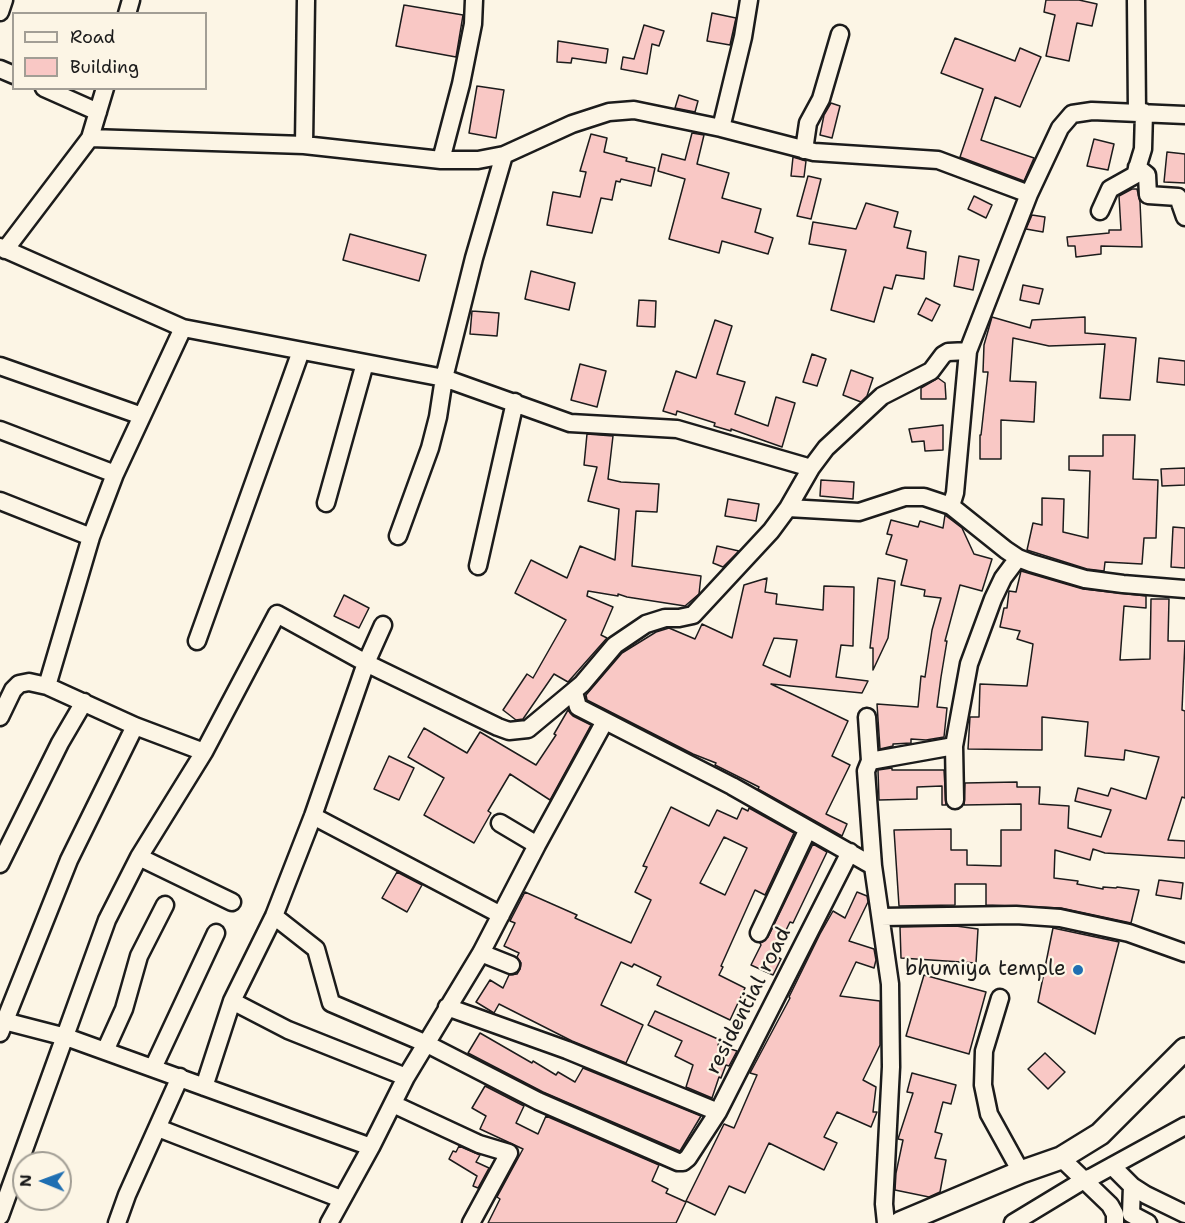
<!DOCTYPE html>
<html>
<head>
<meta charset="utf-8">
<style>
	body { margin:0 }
	#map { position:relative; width:1185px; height:1223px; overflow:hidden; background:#fcf5e5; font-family:"Shantell Sans",sans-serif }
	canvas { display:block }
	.legend { position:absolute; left:12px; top:12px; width:195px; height:78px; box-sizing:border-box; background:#fcf5e5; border:2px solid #a29e95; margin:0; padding:8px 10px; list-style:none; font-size:18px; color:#1c1c1c }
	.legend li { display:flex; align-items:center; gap:12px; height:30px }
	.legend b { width:30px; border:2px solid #a29e95 }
	.north { position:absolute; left:12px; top:1151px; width:60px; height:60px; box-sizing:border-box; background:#fcf5e5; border:2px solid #a29e95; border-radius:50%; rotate:271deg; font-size:16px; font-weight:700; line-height:24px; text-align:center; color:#1c1c1c }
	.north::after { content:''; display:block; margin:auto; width:21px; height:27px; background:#1f6fb2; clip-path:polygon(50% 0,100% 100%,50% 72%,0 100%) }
</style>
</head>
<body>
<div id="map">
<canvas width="1185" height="1223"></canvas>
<ul class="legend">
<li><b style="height:8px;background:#fcf5e5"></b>Road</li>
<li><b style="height:16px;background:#f9c8c5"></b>Building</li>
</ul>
<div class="north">N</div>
</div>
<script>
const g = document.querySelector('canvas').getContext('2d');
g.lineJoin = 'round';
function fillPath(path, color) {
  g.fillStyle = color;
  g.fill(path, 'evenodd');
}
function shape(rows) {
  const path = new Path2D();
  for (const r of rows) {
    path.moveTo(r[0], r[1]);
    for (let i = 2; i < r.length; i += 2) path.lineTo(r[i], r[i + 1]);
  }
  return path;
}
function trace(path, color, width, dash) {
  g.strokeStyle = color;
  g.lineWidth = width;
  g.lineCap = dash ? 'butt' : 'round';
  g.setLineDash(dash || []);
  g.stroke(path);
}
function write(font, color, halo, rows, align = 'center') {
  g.font = font + ' "Shantell Sans",sans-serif';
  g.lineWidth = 4.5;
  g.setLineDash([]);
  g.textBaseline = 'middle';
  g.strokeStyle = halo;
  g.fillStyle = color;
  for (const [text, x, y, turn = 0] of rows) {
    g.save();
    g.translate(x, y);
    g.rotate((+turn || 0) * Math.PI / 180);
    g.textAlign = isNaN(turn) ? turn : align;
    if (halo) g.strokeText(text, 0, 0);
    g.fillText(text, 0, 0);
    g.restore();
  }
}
const building = shape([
	[1046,0,1079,0,1097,4,1092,26,1077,23,1069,61,1046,56,1055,15,1044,12,1046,0],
	[404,5,463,15,456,57,396,46,404,5],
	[712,13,736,18,730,45,707,41,712,13],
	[644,25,664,31,659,46,652,44,647,74,621,69,623,57,634,59,644,25],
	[955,38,1015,61,1020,48,1041,57,1020,107,995,97,981,140,1034,158,1024,181,960,157,983,89,941,73,955,38],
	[558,41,608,49,606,63,572,58,571,63,557,62,558,41],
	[477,86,504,90,496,138,469,133,477,86],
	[679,95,698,101,695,112,675,108,679,95],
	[831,103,840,106,832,138,820,135,824,115,831,103],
	[692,133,704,135,697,164,729,173,722,198,761,209,755,232,773,238,768,254,722,241,719,253,669,239,685,179,658,171,662,154,685,160,692,133],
	[591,134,607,138,604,152,627,158,626,161,655,168,651,186,621,179,620,182,616,181,612,200,601,198,592,233,547,225,553,192,580,197,586,172,580,171,591,134],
	[1094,139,1114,144,1108,170,1087,166,1094,139],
	[1167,152,1185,154,1185,183,1164,182,1167,152],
	[793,157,806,161,804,177,791,176,793,157],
	[808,176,821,179,811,219,797,216,808,176],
	[1132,189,1137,189,1140,202,1142,247,1101,246,1101,254,1076,257,1075,246,1068,246,1067,237,1109,233,1109,230,1121,230,1119,196,1132,189],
	[974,196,992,205,986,218,968,209,974,196],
	[866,203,898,212,894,227,911,231,907,248,926,252,924,279,896,275,892,289,884,287,874,322,831,310,846,250,809,244,813,222,856,229,866,203],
	[1032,215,1045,217,1043,232,1026,229,1032,215],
	[350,234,426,255,419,281,343,260,350,234],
	[959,256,979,260,973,290,954,286,959,256],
	[531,271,575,283,569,310,525,299,531,271],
	[1023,285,1043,289,1039,304,1020,300,1023,285],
	[926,298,940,305,932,321,918,314,926,298],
	[639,300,656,301,655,327,637,326,639,300],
	[472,311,499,313,497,336,470,334,472,311],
	[992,317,1030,328,1032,320,1085,317,1085,333,1136,338,1130,400,1100,398,1105,344,1049,346,1013,338,1010,381,1036,382,1034,422,1001,420,1001,459,980,459,980,435,981,435,988,372,983,372,984,345,992,317],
	[715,320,732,326,717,374,745,382,735,414,768,426,776,397,795,403,782,447,731,429,731,431,714,426,715,423,677,411,676,415,663,411,676,371,696,378,715,320],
	[812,354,826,359,817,386,803,382,812,354],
	[1159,358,1185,361,1185,385,1157,382,1159,358],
	[580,364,606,371,597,407,571,400,580,364],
	[851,370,873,378,867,396,861,402,843,395,851,370],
	[938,378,945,383,946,399,921,399,921,388,938,378],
	[943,425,943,450,925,451,924,441,912,442,909,429,943,425],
	[587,434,613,436,608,479,621,482,659,484,657,512,636,511,632,566,701,576,699,594,685,606,627,597,618,594,618,596,588,591,587,596,613,607,601,635,607,638,568,682,554,674,523,719,516,720,503,710,527,674,533,678,566,620,515,593,531,560,567,578,580,546,615,560,619,509,588,501,597,467,584,465,587,434],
	[1103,435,1135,435,1133,479,1158,480,1156,538,1144,538,1142,564,1105,562,1104,571,1087,569,1027,550,1033,523,1042,525,1042,498,1064,499,1063,532,1088,538,1090,471,1069,470,1069,456,1103,456,1103,435],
	[1185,468,1185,485,1162,486,1161,469,1185,468],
	[821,480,854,482,853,499,820,496,821,480],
	[728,499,759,504,756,521,725,516,728,499],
	[945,515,962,528,974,554,992,559,982,591,960,585,945,641,947,641,941,677,937,707,947,708,944,737,926,740,911,739,911,743,893,744,893,746,880,749,877,704,918,707,921,676,925,677,932,630,941,598,924,596,925,590,901,585,907,560,886,554,892,535,887,534,891,520,918,527,920,521,943,528,945,515],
	[1173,527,1185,528,1185,568,1171,567,1173,527],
	[717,546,739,551,723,567,713,563,717,546],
	[1021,571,1083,589,1146,596,1146,608,1124,606,1120,660,1150,659,1151,599,1169,599,1168,641,1185,641,1182,710,1185,711,1185,798,1182,797,1168,840,1185,841,1185,858,1105,853,1093,849,1090,860,1055,850,1054,878,1078,881,1077,884,1103,889,1103,887,1116,888,1117,887,1139,890,1131,923,1061,908,986,905,986,884,955,884,955,905,899,906,894,830,951,829,951,850,967,850,967,865,1001,866,1001,830,1021,830,1021,804,964,805,965,783,1017,782,1017,787,1040,787,1039,804,1069,806,1068,828,1101,837,1111,810,1075,801,1078,788,1108,796,1111,788,1146,799,1159,757,1125,750,1124,760,1085,756,1088,722,1042,717,1042,750,968,749,970,717,979,717,980,684,1027,686,1033,644,1017,639,1020,631,1000,627,1004,608,1007,608,1009,591,1016,592,1021,571],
	[767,578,765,592,777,594,776,604,823,610,824,586,854,587,853,646,841,645,836,677,868,681,862,693,771,684,848,721,832,756,850,765,826,814,847,824,842,836,758,789,759,787,715,765,716,763,693,754,587,700,586,695,622,653,656,632,669,628,695,639,702,624,732,638,744,585,767,578],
	[774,638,797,640,790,677,763,665,774,638],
	[878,578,895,581,888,638,873,670,873,648,870,648,878,578],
	[344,595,369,608,359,628,334,616,344,595],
	[568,710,573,716,591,725,550,800,510,774,488,811,491,813,474,843,424,815,444,778,408,757,424,728,467,753,480,732,536,765,556,735,554,734,568,710],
	[389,756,414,768,399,800,374,789,389,756],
	[892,768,892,770,944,770,946,805,942,805,942,786,917,787,917,799,879,800,878,770,892,768],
	[671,807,709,826,717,810,737,819,742,808,748,811,749,808,794,833,765,895,755,890,721,966,723,967,719,975,745,988,730,1020,657,985,661,977,634,964,632,967,621,962,601,1005,643,1025,626,1063,572,1041,499,1004,494,1013,476,1002,490,980,503,988,509,975,517,974,520,969,521,963,517,957,519,953,504,946,515,923,510,921,525,892,577,915,575,918,631,943,651,900,635,892,647,867,643,866,671,807],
	[724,837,747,848,725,895,700,883,724,837],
	[813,844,827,852,793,923,790,922,774,955,781,959,773,975,751,965,761,945,760,943,768,937,813,844],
	[397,872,422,885,407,912,382,898,397,872],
	[1159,880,1183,883,1181,899,1156,895,1159,880],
	[857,892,867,896,868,902,849,941,874,949,876,960,874,968,856,962,840,996,880,1001,880,1045,863,1080,876,1087,873,1112,877,1112,871,1127,837,1112,824,1137,837,1143,824,1170,769,1143,745,1193,729,1186,715,1215,686,1201,724,1124,734,1128,757,1075,750,1073,790,998,789,997,820,934,833,911,845,918,857,892],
	[956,926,978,929,976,963,901,958,900,927,956,926],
	[1053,928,1119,942,1095,1034,1038,1002,1053,928],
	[924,975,986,992,969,1054,906,1036,924,975],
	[655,1011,720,1040,718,1045,737,1051,729,1066,726,1065,721,1078,719,1077,712,1098,686,1087,693,1065,675,1056,682,1041,648,1025,655,1011],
	[480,1033,532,1063,533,1061,556,1075,558,1072,575,1082,583,1068,701,1116,680,1151,543,1092,468,1053,480,1033],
	[1045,1053,1065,1072,1048,1089,1028,1069,1045,1053],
	[912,1073,956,1085,951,1104,943,1102,935,1132,942,1134,935,1158,946,1160,940,1192,929,1197,895,1190,896,1173,903,1140,898,1139,913,1093,907,1092,912,1073],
	[485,1086,524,1106,516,1123,538,1134,546,1116,659,1165,652,1181,668,1189,666,1193,686,1202,676,1223,488,1223,500,1199,497,1197,523,1149,480,1129,486,1116,472,1108,485,1086],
	[459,1146,480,1155,476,1162,489,1168,478,1188,473,1186,477,1176,449,1159,453,1151,456,1152,459,1146]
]);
fillPath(building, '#f9c8c5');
trace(building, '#1c1c1c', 1.5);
const minor = shape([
	[1136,0,1137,112],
	[0,12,4,0],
	[127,14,131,0],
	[0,69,14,75],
	[44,88,98,112],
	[721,128,743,37,749,0],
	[90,138,304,145,441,160,478,160,504,155,572,124,609,112,634,110,721,128,814,152,938,160,1029,194],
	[304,145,306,0],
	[804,150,808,123,821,99,840,34],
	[441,160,461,84,473,24,474,0],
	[1137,167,1147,175,1148,195,1178,197,1185,217],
	[1100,211,1110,189,1135,175,1143,149,1144,112],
	[0,247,183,328,444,378,570,423,677,429,811,468],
	[5,250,90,138,105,88],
	[0,366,142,416],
	[0,430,115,474],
	[0,501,91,537],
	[326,503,365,363],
	[951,506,955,493,968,351],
	[788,508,859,512,905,497,924,497,951,506,1006,550,1018,558,1031,563,1085,579,1123,584,1185,589],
	[398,536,430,448,438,417,444,378,474,258,504,155],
	[478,566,515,402],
	[197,641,301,351],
	[47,686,91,537,115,474,183,328],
	[574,692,578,707,732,786,873,866],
	[0,717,13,690,19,684,29,682,47,686,135,726,204,752],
	[867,717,870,761,866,771,873,866,890,984,891,1067,884,1204,886,1223],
	[870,761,954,746],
	[955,800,954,746,969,664,993,599,1003,578,1018,558],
	[313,816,501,915],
	[500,823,537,845],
	[139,857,232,902],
	[0,864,60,743,84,702],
	[274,916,316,949,331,1003,427,1044,538,1101,678,1162,683,1162,688,1158,718,1112,850,852],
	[881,917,1016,915,1060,918,1129,933,1185,953],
	[759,933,808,829],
	[481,953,511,965],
	[1000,998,984,1051,983,1085,989,1114,1021,1172],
	[232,1001,288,1030,406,1077],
	[447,1007,567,1050,718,1112],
	[0,1020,66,1037,371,1147],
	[0,1033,69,860,135,726],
	[105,1051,124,1009,139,956,165,905],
	[153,1068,216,933],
	[204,1087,232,1001,274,916,313,816,366,663,383,625],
	[393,1104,479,1144,509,1153,471,1223],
	[158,1128,341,1199],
	[1061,1158,1084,1180,1092,1177,1185,1126],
	[1112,1166,1132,1186,1146,1195,1185,1214],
	[1132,1186,1131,1214,1148,1223],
	[0,1216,107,920,139,857,204,752,277,614,366,663,498,727,509,731,528,729,582,684,615,645,646,624,665,618,679,618,693,615,771,531,788,508,811,468,826,448,882,396,931,371,943,355,948,352,968,351,1029,194,1060,128,1072,114,1092,111,1185,115],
	[117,1223,127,1195,180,1077],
	[329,1223,371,1147,406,1077,481,953,537,845,605,721],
	[1013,1223,1084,1180,1110,1205,1115,1214,1115,1223]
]);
const tertiary = shape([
	[900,1223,1021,1172,1061,1158,1100,1134,1185,1049]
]);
trace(minor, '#1c1c1c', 21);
trace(tertiary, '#1c1c1c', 26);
trace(minor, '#fcf5e5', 16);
trace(tertiary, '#fcf5e5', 21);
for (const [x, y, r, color] of [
	[1078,970,6,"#1f6fb2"]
]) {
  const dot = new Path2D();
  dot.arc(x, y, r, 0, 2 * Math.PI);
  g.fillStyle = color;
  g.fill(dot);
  trace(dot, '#fcf5e5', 2);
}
write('21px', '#1c1c1c', '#fcf5e5', [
	["bhumiya temple",1066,970]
], 'right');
write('21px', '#1c1c1c', '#fcf5e5', [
	["residential road",749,1001,-63]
]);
</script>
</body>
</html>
